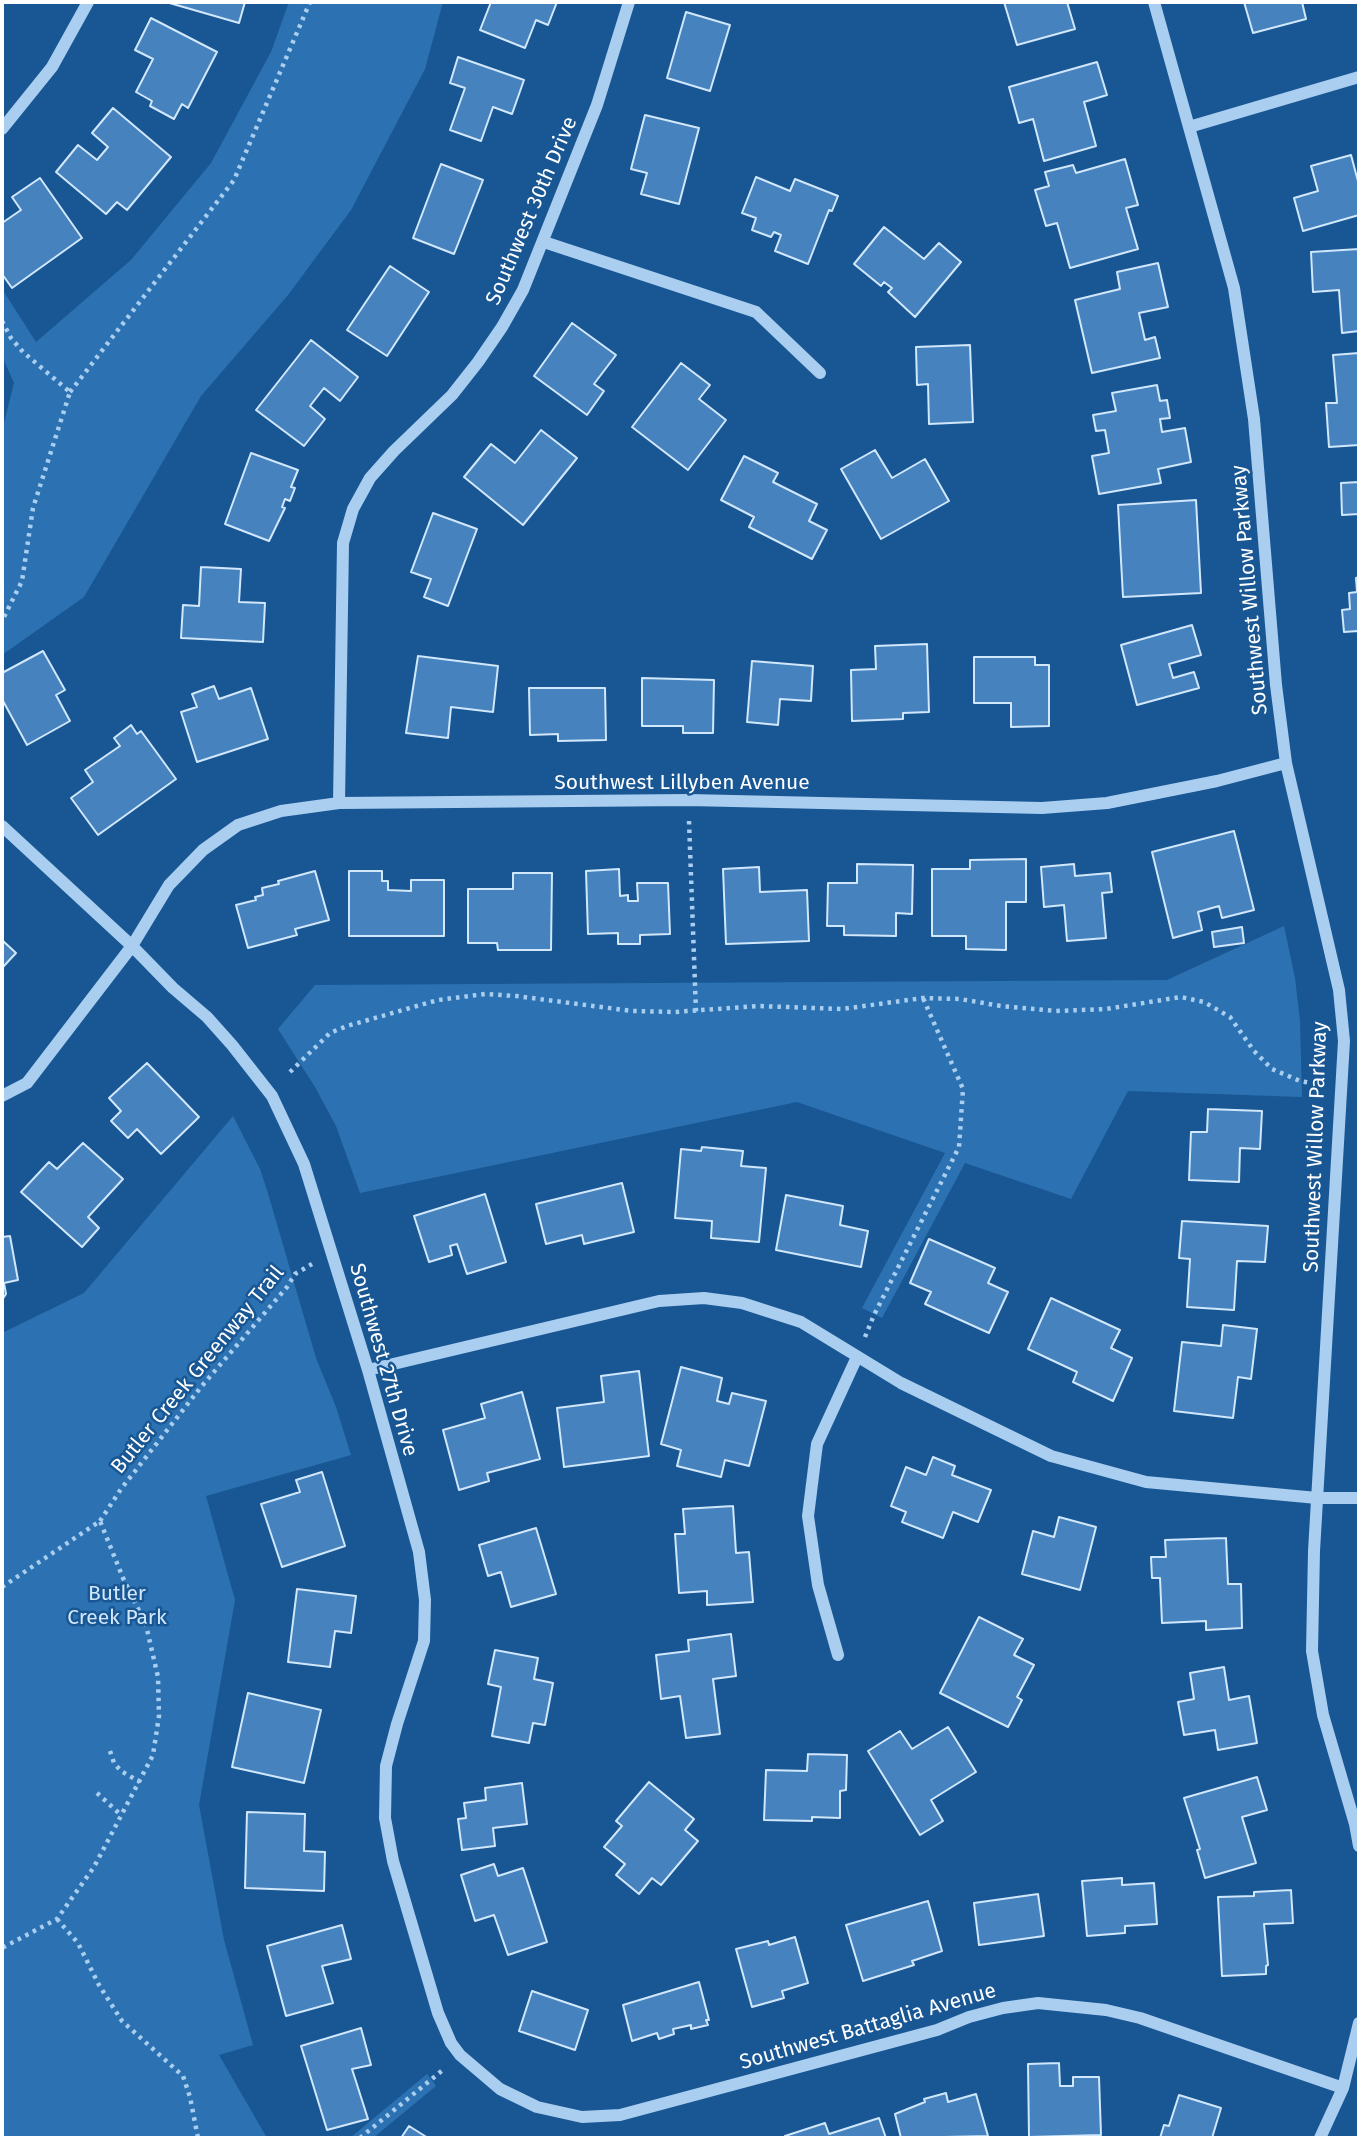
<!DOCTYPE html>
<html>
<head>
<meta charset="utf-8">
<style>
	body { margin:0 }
	#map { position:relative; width:1361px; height:2140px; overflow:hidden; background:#195794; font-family:"Fira Sans",sans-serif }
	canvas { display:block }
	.frame { position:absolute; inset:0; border:4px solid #fff; pointer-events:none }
</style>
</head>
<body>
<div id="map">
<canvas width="1361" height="2140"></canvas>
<div class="frame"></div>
</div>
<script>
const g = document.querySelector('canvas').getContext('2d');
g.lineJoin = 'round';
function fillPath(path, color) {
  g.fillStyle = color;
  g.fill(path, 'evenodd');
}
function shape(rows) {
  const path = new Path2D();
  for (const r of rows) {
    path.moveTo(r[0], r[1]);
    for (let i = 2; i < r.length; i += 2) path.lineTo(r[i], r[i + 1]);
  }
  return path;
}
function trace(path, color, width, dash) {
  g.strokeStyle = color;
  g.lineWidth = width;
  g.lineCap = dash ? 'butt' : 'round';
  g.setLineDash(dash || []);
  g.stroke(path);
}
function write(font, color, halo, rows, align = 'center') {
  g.font = font + ' "Fira Sans",sans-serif';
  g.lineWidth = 5;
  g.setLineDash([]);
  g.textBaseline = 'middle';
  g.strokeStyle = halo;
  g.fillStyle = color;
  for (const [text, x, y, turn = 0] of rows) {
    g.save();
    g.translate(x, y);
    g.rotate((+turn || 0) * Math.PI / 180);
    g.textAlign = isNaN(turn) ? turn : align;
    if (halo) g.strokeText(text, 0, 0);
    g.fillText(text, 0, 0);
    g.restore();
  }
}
fillPath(shape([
	[289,2,443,2,425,69,351,210,288,295,201,396,84,597,2,655,2,431,14,383,2,356,2,289,36,342,131,260,211,163,271,52],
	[1284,926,1295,978,1300,1021,1302,1097,1128,1091,1071,1199,965,1163,882,1318,862,1308,945,1153,797,1102,360,1193,336,1126,315,1087,278,1029,315,985,1167,980],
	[233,1116,260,1169,267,1190,316,1358,336,1407,351,1455,206,1496,235,1600,199,1805,224,1940,253,2045,219,2055,267,2138,2,2138,2,1333,84,1293],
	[427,2074,436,2086,373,2138,350,2138]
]), '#2c72b2');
const building = shape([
	[166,2,245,2,239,23,166,2],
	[491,2,557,2,548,25,536,20,525,48,480,30,491,2],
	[1004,2,1067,2,1075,29,1017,45,1004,2],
	[1244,2,1302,2,1306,19,1253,33,1244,2],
	[686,12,730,25,710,91,667,78,686,12],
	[151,18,217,52,188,108,182,104,174,119,150,106,152,101,136,92,153,59,135,50,151,18],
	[458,57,524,80,512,114,493,107,481,141,450,130,465,88,450,83,458,57],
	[1097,62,1107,95,1084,102,1096,146,1044,161,1033,119,1019,123,1009,87,1097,62],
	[113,108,171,157,127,210,117,202,106,214,56,172,78,145,97,160,108,147,92,133,113,108],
	[645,115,699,128,679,204,641,194,647,173,631,169,645,115],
	[1351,155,1359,185,1359,215,1303,231,1294,198,1318,191,1311,166,1351,155],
	[1125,159,1138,205,1126,208,1138,249,1070,268,1057,223,1046,226,1035,190,1049,186,1045,172,1073,165,1076,173,1125,159],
	[441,164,483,180,454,254,413,238,441,164],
	[756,177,790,191,795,179,838,196,832,211,829,210,808,264,775,251,781,235,774,232,771,237,752,230,756,218,742,213,756,177],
	[40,178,82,238,12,288,2,274,2,223,21,210,12,197,40,178],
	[884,227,924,259,939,243,961,262,915,317,888,292,892,288,884,282,881,286,854,264,884,227],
	[1359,249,1359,331,1342,333,1339,290,1313,292,1311,252,1359,249],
	[1158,263,1168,307,1139,313,1145,340,1155,337,1160,358,1092,373,1075,300,1120,289,1117,272,1158,263],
	[390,266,429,292,387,356,347,330,390,266],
	[572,323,616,355,594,384,604,391,587,415,534,376,572,323],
	[311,340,358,377,340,401,324,388,310,406,325,419,304,446,256,410,311,340],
	[970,345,973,422,929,424,928,384,917,385,916,347,970,345],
	[1359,353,1359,445,1329,447,1326,403,1337,403,1333,355,1359,353],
	[681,363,710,385,699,399,726,420,688,470,632,427,681,363],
	[1157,385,1160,401,1167,400,1170,418,1160,419,1162,432,1185,428,1191,462,1158,469,1161,483,1099,494,1092,456,1109,453,1105,430,1096,431,1093,415,1116,411,1112,393,1157,385],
	[541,430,577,458,523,525,464,477,491,444,515,463,541,430],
	[875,450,892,478,925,459,949,501,881,539,841,469,875,450],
	[251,453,298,470,291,487,295,488,290,501,285,499,282,507,285,508,269,541,225,524,251,453],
	[744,456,778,473,773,482,817,504,809,521,827,530,812,559,749,527,754,517,721,500,744,456],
	[1359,482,1359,514,1342,515,1341,483,1359,482],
	[1196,500,1201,593,1123,597,1118,505,1196,500],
	[433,513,477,529,448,606,424,597,431,579,411,572,433,513],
	[201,567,241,569,239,602,265,603,263,642,181,638,183,605,199,606,201,567],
	[1359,577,1359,646,1358,631,1344,632,1342,610,1350,609,1349,593,1357,592,1356,578,1359,577],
	[1192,625,1201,655,1169,664,1173,678,1194,672,1199,688,1137,705,1121,645,1192,625],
	[927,644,929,712,903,713,903,719,852,721,851,670,876,669,875,646,927,644],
	[43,651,65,690,56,695,70,721,27,745,2,699,2,673,43,651],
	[418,656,498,666,493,712,451,707,448,738,406,733,418,656],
	[974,657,1035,657,1035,665,1049,665,1049,726,1011,727,1011,703,974,703,974,657],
	[752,661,813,666,811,701,780,699,778,725,747,722,752,661],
	[642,678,714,680,713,733,683,733,683,726,642,726,642,678],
	[214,686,219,699,251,688,268,739,197,762,181,712,197,707,192,694,214,686],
	[529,688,605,688,606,740,558,741,558,734,530,735,529,688],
	[131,725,137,734,141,731,176,779,98,835,71,798,93,782,85,770,120,746,114,738,131,725],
	[1234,831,1254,910,1222,918,1219,906,1198,912,1202,930,1173,938,1152,852,1234,831],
	[1026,859,1026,902,1006,902,1006,950,966,949,966,936,932,936,932,869,970,869,970,860,1026,859],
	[857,864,913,865,912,914,896,913,896,936,844,935,844,926,827,926,828,883,857,883,857,864],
	[1074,864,1075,876,1110,873,1112,892,1102,893,1106,938,1067,941,1064,905,1044,907,1041,867,1074,864],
	[759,867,760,892,807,890,809,941,726,944,723,869,759,867],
	[619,869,620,896,628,895,628,901,638,901,637,883,668,883,670,934,640,935,640,944,618,944,618,933,588,934,586,871,619,869],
	[315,871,329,920,295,929,297,935,248,948,236,905,256,900,255,897,263,895,262,888,279,884,278,881,315,871],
	[349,871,382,871,382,881,388,881,388,890,411,891,411,880,444,880,444,936,349,936,349,871],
	[513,873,552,873,551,950,498,950,497,943,468,943,468,889,513,889,513,873],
	[1242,927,1244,943,1214,947,1212,932,1242,927],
	[2,940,16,953,3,967,2,966,2,940],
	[147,1063,199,1117,161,1154,137,1129,128,1138,111,1121,121,1111,109,1098,147,1063],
	[1208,1109,1262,1111,1260,1149,1240,1148,1239,1182,1189,1180,1191,1132,1207,1132,1208,1109],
	[83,1143,123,1179,88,1217,99,1228,82,1247,21,1192,49,1162,57,1169,83,1143],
	[702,1147,743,1151,741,1166,766,1168,759,1242,711,1238,712,1221,675,1218,681,1149,701,1151,702,1147],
	[622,1183,634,1232,584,1244,582,1235,546,1244,536,1204,622,1183],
	[485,1194,506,1262,467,1274,457,1244,450,1246,452,1255,429,1262,414,1216,485,1194],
	[786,1195,843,1206,840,1225,868,1231,861,1267,776,1250,786,1195],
	[1182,1221,1268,1226,1265,1262,1237,1261,1234,1310,1187,1307,1190,1259,1179,1258,1182,1221],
	[10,1236,18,1280,4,1283,6,1294,2,1300,2,1237,10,1236],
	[929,1239,995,1268,988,1283,1008,1292,989,1333,925,1304,931,1292,910,1283,929,1239],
	[1051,1298,1120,1330,1111,1348,1132,1358,1113,1401,1073,1382,1077,1372,1028,1349,1051,1298],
	[1223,1325,1257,1329,1251,1379,1238,1377,1233,1418,1174,1411,1182,1342,1221,1346,1223,1325],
	[681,1367,722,1378,717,1401,729,1404,732,1393,766,1401,749,1466,725,1460,721,1477,677,1466,681,1450,661,1444,681,1367],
	[639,1371,649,1456,564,1467,557,1408,604,1402,601,1376,639,1371],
	[522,1392,540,1459,487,1473,489,1481,459,1490,443,1430,485,1418,481,1404,522,1392],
	[933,1457,955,1466,952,1475,991,1490,978,1522,953,1512,943,1538,902,1522,906,1512,891,1506,906,1467,926,1475,933,1457],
	[322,1472,345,1546,282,1567,261,1504,300,1492,296,1480,322,1472],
	[733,1506,736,1553,749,1552,753,1602,707,1605,707,1591,679,1593,675,1534,685,1534,683,1509,733,1506],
	[1059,1517,1096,1527,1080,1590,1022,1574,1033,1531,1054,1537,1059,1517],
	[536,1528,556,1594,511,1607,501,1572,488,1576,479,1545,536,1528],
	[1226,1538,1228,1584,1241,1584,1242,1628,1206,1630,1206,1621,1162,1623,1160,1578,1152,1578,1151,1557,1166,1557,1165,1540,1226,1538],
	[297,1589,356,1596,351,1633,335,1631,330,1667,288,1662,297,1589],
	[979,1617,1023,1639,1014,1655,1034,1665,1017,1697,1022,1700,1008,1727,940,1693,979,1617],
	[731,1634,736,1676,713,1679,720,1734,686,1738,680,1696,661,1699,656,1655,689,1651,688,1640,731,1634],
	[495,1650,538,1658,534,1679,553,1683,545,1725,533,1723,529,1743,492,1736,501,1687,488,1684,495,1650],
	[1224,1667,1229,1700,1249,1696,1257,1743,1218,1750,1215,1730,1184,1735,1178,1702,1194,1699,1190,1673,1224,1667],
	[248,1693,321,1710,304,1783,232,1767,248,1693],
	[948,1727,976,1772,931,1800,943,1821,920,1835,868,1751,900,1731,912,1749,948,1727],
	[808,1754,847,1755,846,1790,840,1791,840,1818,812,1817,812,1821,764,1820,766,1770,807,1771,808,1754],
	[1257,1777,1267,1810,1242,1817,1256,1863,1205,1878,1197,1850,1200,1849,1184,1798,1257,1777],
	[649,1782,694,1819,685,1830,698,1841,661,1885,652,1878,639,1894,616,1875,625,1864,604,1847,622,1826,616,1821,649,1782],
	[522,1783,527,1824,493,1828,495,1846,462,1850,458,1819,466,1818,464,1803,486,1800,485,1788,522,1783],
	[247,1812,305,1814,304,1851,325,1852,324,1891,245,1888,247,1812],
	[494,1864,498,1876,523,1868,547,1942,508,1955,494,1915,475,1921,461,1875,494,1864],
	[1122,1878,1122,1885,1154,1883,1157,1924,1125,1926,1125,1933,1087,1936,1082,1881,1122,1878],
	[1291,1890,1293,1923,1264,1924,1268,1965,1266,1966,1266,1974,1222,1976,1218,1897,1254,1896,1254,1892,1291,1890],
	[1038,1894,1044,1936,979,1945,974,1903,1038,1894],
	[928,1901,942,1951,912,1961,914,1965,863,1981,846,1925,928,1901],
	[342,1925,351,1959,322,1966,333,2003,286,2016,267,1946,342,1925],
	[795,1937,808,1983,782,1991,784,1998,752,2007,736,1949,768,1941,769,1945,795,1937],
	[699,1982,709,2020,706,2020,708,2025,691,2029,691,2025,673,2029,674,2034,659,2039,657,2033,632,2041,623,2005,699,1982],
	[532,1991,588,2010,575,2050,519,2031,532,1991],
	[361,2028,371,2065,352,2069,368,2119,327,2130,301,2046,361,2028],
	[1059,2063,1060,2086,1073,2086,1073,2077,1099,2077,1101,2135,1029,2137,1028,2064,1059,2063],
	[946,2093,948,2102,976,2094,988,2136,901,2138,895,2114,925,2102,924,2099,946,2093],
	[1179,2095,1221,2108,1212,2138,1160,2138,1164,2125,1169,2126,1179,2095],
	[879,2118,886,2138,786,2138,785,2136,825,2123,829,2134,879,2118],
	[409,2126,428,2138,401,2138,409,2126]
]);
fillPath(building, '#4682bd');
trace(building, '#d1e7fb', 2);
trace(shape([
	[2,321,11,338,23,352,70,392,33,508,22,581,2,621],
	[70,392,234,180,310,2],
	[689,821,696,1012],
	[290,1072,330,1033,347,1026,438,1000,485,994,516,996,632,1011,675,1012,758,1006,842,1009,923,998,960,999,1001,1006,1056,1011,1106,1009,1181,997,1204,1002,1230,1017,1254,1051,1272,1069,1300,1081,1322,1085],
	[865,1337,874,1315,959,1147,963,1089,923,998],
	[100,1521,121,1489,201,1387,287,1287,295,1274,312,1264],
	[2,1587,100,1521,123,1578,146,1625,158,1677,159,1716,153,1755,94,1867,57,1919,2,1948],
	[110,1751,114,1763,121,1771,140,1782],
	[97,1793,121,1815],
	[57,1919,78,1943,99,1985,122,2021,183,2076,190,2097,198,2138],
	[360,2138,444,2069]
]), '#aacef0', 4.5, [3.5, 5]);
trace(shape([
	[1154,2,1234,288,1254,419,1276,685,1286,763,1339,990,1344,1041,1314,1551,1312,1651,1323,1715,1355,1824,1359,1846],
	[1189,127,1359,77],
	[2,129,52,67,88,2],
	[544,242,756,312,820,373],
	[339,803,343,543,353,509,370,478,394,451,452,395,478,362,502,327,523,290,597,105,629,2],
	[2,826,132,946,173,988,207,1017,232,1045,272,1096,304,1164,368,1370,419,1552,425,1600,424,1641,397,1724,386,1766,385,1818,393,1861,438,2013,451,2043,460,2055,500,2089,537,2107,582,2117,620,2115,937,2030,969,2017,1003,2008,1038,2003,1106,2010,1140,2018,1343,2088],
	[2,1096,27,1083,132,946,169,885,203,850,238,825,281,811,339,803,689,800,1042,808,1107,803,1217,781,1286,763],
	[368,1370,659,1301,704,1298,742,1303,801,1322,901,1383,1051,1456,1146,1482,1317,1498,1359,1498],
	[838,1655,818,1585,808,1516,817,1444,857,1357],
	[1320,2138,1343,2088,1359,2023]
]), '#aacef0', 12);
write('21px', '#fff', '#195794', [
	["Southwest 30th Drive",532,211,-67],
	["Southwest Willow Parkway",1250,590,-95],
	["Southwest Lillyben Avenue",682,783],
	["Southwest Willow Parkway",1316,1147,-88],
	["Southwest 27th Drive",383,1360,74],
	["Butler Creek Greenway Trail",198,1370,-51],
	["Southwest Battaglia Avenue",868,2027,-16]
]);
write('21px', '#d1e7fb', '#195794', [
	["Butler",117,1594],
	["Creek Park",117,1618]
]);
</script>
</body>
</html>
